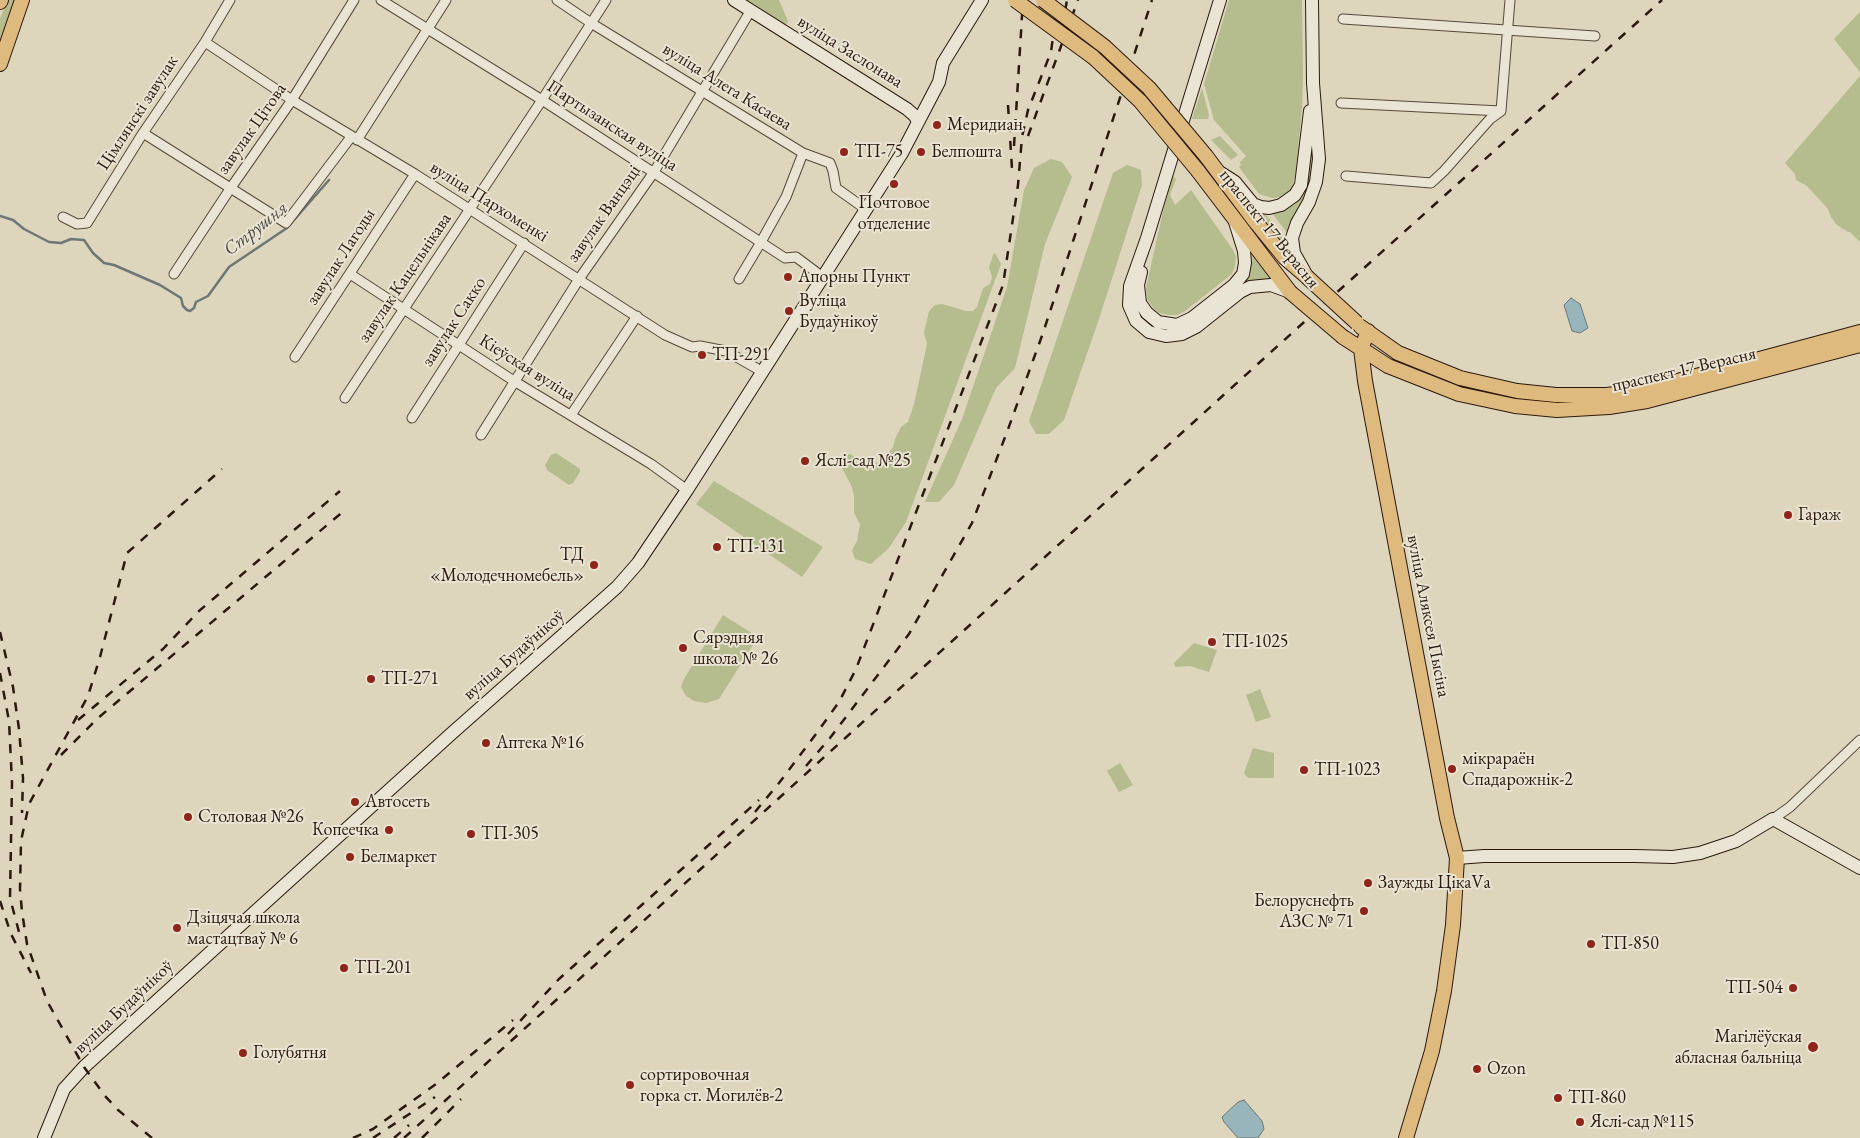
<!DOCTYPE html>
<html>
<head>
<meta charset="utf-8">
<style>
	body { margin:0 }
	canvas { display:block; background:#ddd5bc }
</style>
</head>
<body>
<canvas width="1860" height="1138"></canvas>
<script>
const g = document.querySelector('canvas').getContext('2d');
g.lineJoin = 'round';
function fillPath(path, color) {
  g.fillStyle = color;
  g.fill(path, 'evenodd');
}
function shape(rows) {
  const path = new Path2D();
  for (const r of rows) {
    path.moveTo(r[0], r[1]);
    for (let i = 2; i < r.length; i += 2) path.lineTo(r[i], r[i + 1]);
  }
  return path;
}
function trace(path, color, width, dash) {
  g.strokeStyle = color;
  g.lineWidth = width;
  g.lineCap = dash ? 'butt' : 'round';
  g.setLineDash(dash || []);
  g.stroke(path);
}
function write(font, color, halo, rows, align = 'center') {
  g.font = font + ' "EB Garamond",serif';
  g.lineWidth = 4;
  g.setLineDash([]);
  g.textBaseline = 'middle';
  g.strokeStyle = halo;
  g.fillStyle = color;
  for (const [text, x, y, turn = 0] of rows) {
    g.save();
    g.translate(x, y);
    g.rotate((+turn || 0) * Math.PI / 180);
    g.textAlign = isNaN(turn) ? turn : align;
    if (halo) g.strokeText(text, 0, 0);
    g.fillText(text, 0, 0);
    g.restore();
  }
}
fillPath(shape([
	[7,0,16,0,0,43,0,19],
	[743,0,779,0,788,21,784,28],
	[1229,0,1302,0,1303,74,1302,108,1296,170,1292,189,1281,197,1273,198,1259,194,1239,167,1241,165,1240,162,1246,156,1214,120,1204,84],
	[1860,12,1860,72,1834,39],
	[1860,76,1860,242,1850,232,1848,232,1837,225,1831,217,1828,209,1807,186,1796,180,1795,174,1785,163],
	[1202,88,1209,115,1208,119,1192,119],
	[1311,127,1315,156,1312,182,1288,234,1272,213,1292,205],
	[1220,136,1238,155,1231,160,1211,140],
	[1051,159,1062,162,1072,177,1045,244,1015,368,996,388,954,485,939,502,925,502,962,419,1007,287,1024,190,1034,168],
	[1127,165,1141,170,1142,185,1099,319,1064,420,1049,434,1036,434,1029,421,1113,173],
	[1173,176,1176,179,1170,195,1175,205,1191,190,1233,250,1236,256,1235,266,1232,274,1185,311,1177,315,1169,315,1159,313,1154,309,1147,299,1146,288,1163,211],
	[1256,210,1265,211,1266,215,1288,241,1289,251],
	[1249,252,1272,281,1239,287],
	[995,253,1001,264,906,522,889,548,871,564,855,559,852,550,857,541,860,524,854,513,854,496,852,487,842,468,841,461,843,455,850,454,867,464,877,463,893,448,895,439,901,427,908,422,914,404,926,349,927,343,924,333,929,311,935,305,942,304,966,311,973,311,977,307,983,288,990,284,992,277,989,267,993,255],
	[556,453,580,469,580,472,573,483,569,485,547,470,545,465,551,455],
	[714,481,823,547,802,577,696,504],
	[723,615,758,637,719,699,706,703,694,701,686,696,681,687,684,679],
	[1194,643,1217,650,1209,672,1190,666,1175,667,1174,663],
	[1260,689,1271,717,1256,722,1246,695],
	[1253,748,1274,753,1274,778,1249,778,1246,776,1244,773],
	[1120,763,1133,785,1119,792,1107,771]
]), '#b5bc8e');
const water = shape([
	[1571,298,1580,304,1588,328,1580,333,1572,331,1564,305,1571,298],
	[1244,1100,1262,1121,1264,1129,1258,1138,1238,1138,1224,1122,1222,1117,1238,1102,1244,1100]
]);
fillPath(water, '#99b5bc');
trace(water, '#6d7776', 1);
trace(shape([
	[0,216,13,220,24,229,49,242,61,243,71,239,84,240,93,253,104,263,114,265,160,285,181,298,183,306,187,310,190,311,194,308,196,302,208,296,229,267,287,228,329,180]
]), '#6d7776', 2.5);
const street = shape([
	[381,0,542,100,785,258,796,257,824,278],
	[557,0,591,23,803,153,830,163,833,171,836,188,867,210],
	[1343,19,1595,36],
	[205,42,292,100,415,174,665,335,692,347,700,346,726,351,763,372],
	[1341,103,1501,111],
	[1501,111,1510,0],
	[143,133,286,223,351,137],
	[357,140,446,0],
	[1346,176,1431,183,1444,171,1490,119,1501,111],
	[63,217,77,224,87,223,143,133,205,42,230,0],
	[174,274,230,189,292,100,354,0],
	[350,274,514,381,651,464,687,490],
	[739,279,761,242,786,197,803,153],
	[295,357,415,174],
	[345,398,542,100,606,0],
	[571,415,637,316],
	[412,418,524,243],
	[481,435,579,279,654,172,751,10],
	[1773,819,1790,807,1860,740]
]);
const secondary = shape([
	[734,0,907,109,915,116,918,122],
	[1220,0,1147,238,1130,286,1129,305,1136,321,1149,332,1166,336,1182,334,1196,327,1240,292,1250,287,1271,285,1290,292],
	[1221,173,1235,182,1253,204,1261,207,1269,208,1281,205,1295,195,1301,185,1310,111],
	[1141,272,1138,285,1140,303,1147,313,1158,322,1177,325,1192,318,1234,285,1243,274,1245,263,1244,251,1235,222],
	[1307,276,1294,253,1292,238,1297,223,1309,202,1316,182,1319,159,1313,83,1312,0],
	[1457,858,1484,856,1635,856,1673,857,1700,853,1736,841,1773,819,1860,868],
	[44,1138,64,1089,84,1067,451,734,617,587,638,563,687,490,902,153,939,82,943,63,982,0]
]);
const primary = shape([
	[0,2,1,0],
	[0,64,22,0],
	[1206,156,1254,220,1285,258,1307,277],
	[1198,171,1290,292],
	[1361,327,1398,353,1460,378,1517,391,1556,395,1607,395,1644,390,1860,332],
	[1368,331,1361,349,1365,381,1447,818,1457,858,1453,925,1444,991,1432,1051,1406,1138],
	[1343,337,1388,366,1459,394,1515,406,1557,410,1609,407,1647,401,1860,345]
]);
trace(street, '#58483a', 11);
trace(secondary, '#2c190e', 14);
trace(primary, '#2c190e', 16);
trace(street, '#e9e4d3', 9);
trace(secondary, '#e9e4d3', 12);
trace(primary, '#deba7e', 14);
trace(shape([
	[1062,28,1067,0],
	[1008,105,1012,169],
	[1028,136,1078,0],
	[1014,146,1023,0],
	[0,632,13,687,19,729,23,778,22,813],
	[0,673,9,721,12,783,10,898,19,932],
	[78,720,163,649,199,611,340,491],
	[61,755,98,718,345,510],
	[806,766,830,738,909,634,972,523,1007,432,1043,333,1152,0],
	[755,812,779,783,816,734,839,702,856,669,1003,285,1018,185,1022,137,1028,110,1051,52,1058,0],
	[0,901,11,934,31,973],
	[508,1034,559,979,759,800],
	[152,1138,118,1110,105,1096,84,1067,47,1001,27,944,22,912,20,889,21,841,29,804,88,696,100,657,127,553,222,469],
	[353,1138,373,1129,436,1084,513,1020],
	[373,1138,435,1097],
	[394,1138,409,1125],
	[404,1138,1324,304,1662,0],
	[422,1138,461,1099]
]), '#2c190e', 2.5, [9, 9]);
const primaryBridge = shape([
	[1015,0,1093,57,1140,101,1198,171],
	[1043,0,1105,47,1149,88,1206,156],
	[1307,277,1357,323],
	[1290,292,1343,337]
]);
trace(primaryBridge, '#2c190e', 16, []);
trace(primaryBridge, '#deba7e', 14);
for (const [x, y, r, color] of [
	[937,125,5,"#8f2418"],
	[844,152,5,"#8f2418"],
	[921,152,5,"#8f2418"],
	[894,184,5,"#8f2418"],
	[788,277,5,"#8f2418"],
	[789,311,5,"#8f2418"],
	[702,355,5,"#8f2418"],
	[805,461,5,"#8f2418"],
	[1788,515,5,"#8f2418"],
	[717,547,5,"#8f2418"],
	[594,565,5,"#8f2418"],
	[1212,642,5,"#8f2418"],
	[683,648,5,"#8f2418"],
	[371,679,5,"#8f2418"],
	[486,743,5,"#8f2418"],
	[1452,769,5,"#8f2418"],
	[1304,770,5,"#8f2418"],
	[355,802,5,"#8f2418"],
	[188,817,5,"#8f2418"],
	[389,830,5,"#8f2418"],
	[471,834,5,"#8f2418"],
	[350,857,5,"#8f2418"],
	[1368,883,5,"#8f2418"],
	[1364,911,5,"#8f2418"],
	[177,928,5,"#8f2418"],
	[1591,944,5,"#8f2418"],
	[344,968,5,"#8f2418"],
	[1793,988,5,"#8f2418"],
	[1813,1047,6,"#8f2418"],
	[243,1053,5,"#8f2418"],
	[1477,1069,5,"#8f2418"],
	[630,1085,5,"#8f2418"],
	[1558,1098,5,"#8f2418"],
	[1580,1122,5,"#8f2418"]
]) {
  const dot = new Path2D();
  dot.arc(x, y, r, 0, 2 * Math.PI);
  g.fillStyle = color;
  g.fill(dot);
  trace(dot, '#e9e4d3', 2);
}
write('18px', '#2c190e', '#e9e4d3', [
	["вуліца Заслонава",850,52,32],
	["вуліца Алега Касаева",727,87,32],
	["Цімлянскі завулак",138,113,-57],
	["Партызанская вуліца",612,126,33],
	["завулак Цітова",252,129,-55],
	["вуліца Пархоменкі",489,202,32],
	["завулак Ванцэці",604,214,-55],
	["праспект 17 Верасня",1269,229,51],
	["завулак Лагоды",341,257,-57],
	["завулак Кацельнікава",405,278,-56],
	["завулак Сакко",454,322,-57],
	["Кіеўская вуліца",527,368,32],
	["праспект 17 Верасня",1684,370,-13],
	["вуліца Аляксея Пысіна",1428,616,79],
	["вуліца Будаўнікоў",514,655,-41],
	["вуліца Будаўнікоў",124,1007,-43]
]);
write('18px', '#2c190e', '#e9e4d3', [
	["Меридиан",947,125],
	["ТП-75",854,152],
	["Белпошта",931,152],
	["Почтовое",894,203,"center"],
	["отделение",894,224,"center"],
	["Апорны Пункт",798,277],
	["Вуліца",799,301],
	["Будаўнікоў",799,322],
	["ТП-291",712,355],
	["Яслі-сад №25",815,461],
	["Гараж",1798,515],
	["ТП-131",727,547],
	["ТД",584,555,"right"],
	["«Молодечномебель»",584,576,"right"],
	["Сярэдняя",693,638],
	["школа № 26",693,659],
	["ТП-1025",1222,642],
	["ТП-271",381,679],
	["Аптека №16",496,743],
	["мікрараён",1462,759],
	["Спадарожнік-2",1462,780],
	["ТП-1023",1314,770],
	["Автосеть",365,802],
	["Столовая №26",198,817],
	["Копеечка",379,830,"right"],
	["ТП-305",481,834],
	["Белмаркет",360,857],
	["Заужды ЦікаVа",1378,883],
	["Белоруснефть",1354,901,"right"],
	["АЗС № 71",1354,922,"right"],
	["Дзіцячая школа",187,918],
	["мастацтваў № 6",187,939],
	["ТП-850",1601,944],
	["ТП-201",354,968],
	["ТП-504",1783,988,"right"],
	["Магілёўская",1802,1037,"right"],
	["абласная бальніца",1802,1058,"right"],
	["Голубятня",253,1053],
	["Ozon",1487,1069],
	["сортировочная",640,1075],
	["горка ст. Могилёв-2",640,1096],
	["ТП-860",1568,1098],
	["Яслі-сад №115",1590,1122]
], 'left');
write('italic 19px', '#4d4842', '#e9e4d3', [
	["Струшня",256,229,-38]
]);
</script>
</body>
</html>
